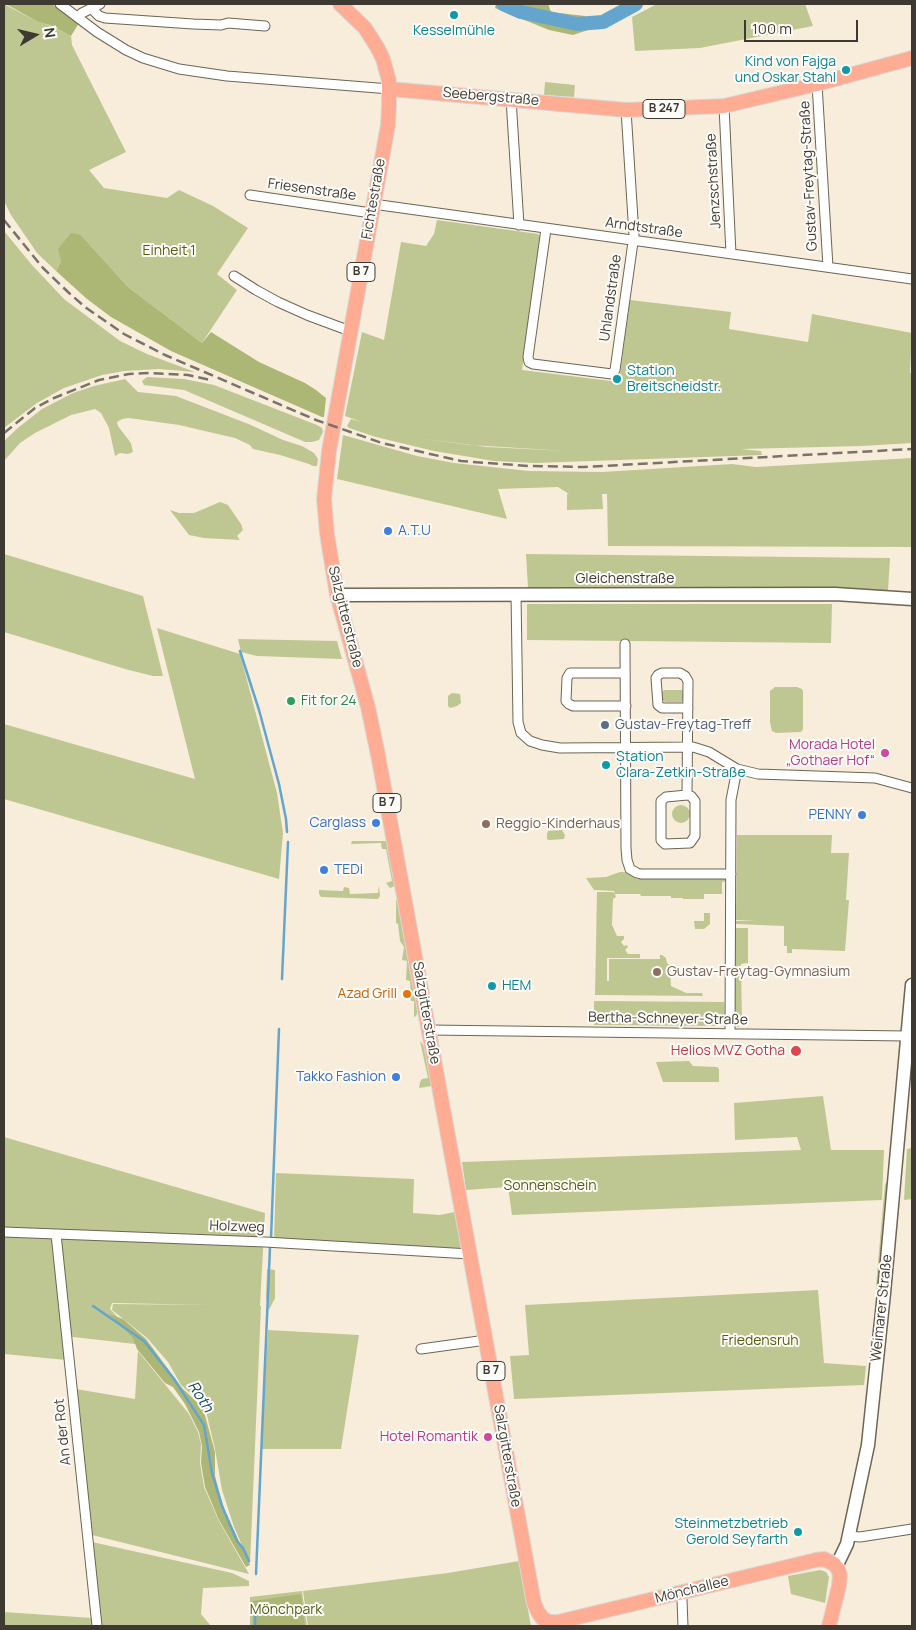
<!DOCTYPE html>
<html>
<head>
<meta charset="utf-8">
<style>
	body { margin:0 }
	#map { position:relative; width:916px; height:1630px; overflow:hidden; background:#f8eddb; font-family:Manrope,sans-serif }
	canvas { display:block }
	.frame { position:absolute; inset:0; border:5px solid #3e3a33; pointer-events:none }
	.north { position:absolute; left:10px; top:10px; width:50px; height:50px; -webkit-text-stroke:4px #fefcf8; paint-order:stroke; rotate:81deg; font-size:14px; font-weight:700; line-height:20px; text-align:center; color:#3e3a33 }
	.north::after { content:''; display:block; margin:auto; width:18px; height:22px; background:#3e3a33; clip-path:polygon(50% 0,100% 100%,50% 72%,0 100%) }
	.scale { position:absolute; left:744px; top:20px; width:114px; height:22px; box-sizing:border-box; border:2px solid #3e3a33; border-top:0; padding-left:6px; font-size:15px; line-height:18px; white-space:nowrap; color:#3e3a33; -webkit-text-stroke:4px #fefcf8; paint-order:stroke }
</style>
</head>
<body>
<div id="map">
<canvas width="916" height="1630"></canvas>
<div class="frame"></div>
<div class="north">N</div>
<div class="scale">100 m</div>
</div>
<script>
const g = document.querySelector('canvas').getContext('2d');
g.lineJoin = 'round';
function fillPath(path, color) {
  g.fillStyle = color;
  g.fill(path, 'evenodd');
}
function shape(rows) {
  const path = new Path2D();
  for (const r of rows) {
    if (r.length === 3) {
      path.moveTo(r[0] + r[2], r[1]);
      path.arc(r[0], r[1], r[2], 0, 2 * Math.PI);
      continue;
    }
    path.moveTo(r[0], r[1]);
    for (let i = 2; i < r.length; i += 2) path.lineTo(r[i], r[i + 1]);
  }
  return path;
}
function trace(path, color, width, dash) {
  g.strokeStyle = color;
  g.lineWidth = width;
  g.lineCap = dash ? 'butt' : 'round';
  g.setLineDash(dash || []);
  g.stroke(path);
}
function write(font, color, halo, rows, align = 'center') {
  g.font = font + ' Manrope,sans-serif';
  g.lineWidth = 4;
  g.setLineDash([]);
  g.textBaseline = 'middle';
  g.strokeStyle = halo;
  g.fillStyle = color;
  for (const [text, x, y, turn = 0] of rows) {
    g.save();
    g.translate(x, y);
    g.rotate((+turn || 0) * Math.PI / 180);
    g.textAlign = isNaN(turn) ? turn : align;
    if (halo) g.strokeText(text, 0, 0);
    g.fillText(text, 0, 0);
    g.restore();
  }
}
fillPath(shape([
	[4,4,38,22,50,25,71,36,72,45,126,152,89,170,104,188,167,198,179,190,213,206,248,228,217,274,237,290,202,343,128,287,81,235,61,261,56,271,37,253,11,215,4,201],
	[657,4,805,4,813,26,700,48,635,51,632,17],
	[545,82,575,85,574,97,544,95],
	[437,220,538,234,540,236,522,370,619,382,630,300,731,312,729,329,808,342,812,314,912,333,910,373,912,373,912,443,862,446,741,449,761,451,762,455,535,463,494,461,434,451,376,437,349,428,347,426,351,419,362,422,345,416,362,332,384,340,401,242,426,246,434,234],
	[418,438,469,445,567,451,487,447],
	[4,231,32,265,64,299,120,341,147,354,195,372,159,369,124,371,102,375,64,388,37,403,4,428],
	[147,377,184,379,214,385,317,425,322,428,323,432,319,440,312,442,305,442,184,390,144,385,142,381],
	[125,379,138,392,176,396,251,425,283,440,302,446,314,453,318,459,317,466,313,466,309,464,280,455,253,449,250,445,235,438,179,425,129,418,122,419,117,422,118,426,131,443,133,452,128,454,120,453,115,456,109,428,101,413,95,409,71,415,35,433,20,443,4,461,4,441,19,427,42,409,73,393,94,386],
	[343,435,417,456,454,463,529,471,602,472,732,464,756,467,912,458,912,547,608,546,607,494,602,494,603,509,567,510,567,494,569,494,558,487,498,489,507,519,337,479],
	[220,502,228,505,241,524,243,530,237,536,240,540,204,538,189,535,170,510,179,513,194,513],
	[4,554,143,596,163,676,153,676,125,669,4,632],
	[526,554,890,558,888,591,528,588],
	[527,604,832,604,831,643,527,640],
	[157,628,240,654,277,793,283,833,279,879,4,799,4,724,195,779],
	[238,639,337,641,342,659,257,656,241,652],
	[775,687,797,687,802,689,803,692,803,729,801,732,776,733,772,731,770,722,770,691],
	[664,690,682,690,684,693,684,699,681,702,665,702,662,699,662,692],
	[452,693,460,694,461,703,457,706,450,708,448,706,448,696],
	[681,814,9],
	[562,830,565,835,564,839,549,840,547,839,547,834,548,831],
	[737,835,832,835,831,853,849,853,846,900,849,900,845,951,792,949,792,953,787,953,787,946,784,946,784,926,736,924,736,921,755,921,736,920],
	[352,841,387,841,395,886,390,888,386,883,392,881,386,849,382,849,381,843,351,844],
	[620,872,626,872,637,879,727,879,728,881,722,882,722,894,704,894,704,899,683,899,683,898,671,898,671,896,641,896,640,894,615,894,616,897,613,899,612,925,617,936,624,936,624,939,621,942,624,946,627,945,628,947,625,950,628,954,640,954,640,958,607,958,607,981,609,981,609,959,660,959,660,955,662,955,666,958,667,963,670,965,671,986,686,993,702,993,703,996,595,995,597,892,613,892,615,894,614,891,594,890,586,878,606,877],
	[379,885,380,896,378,899,321,897,319,894,319,890,343,891,344,887,349,888,350,894,378,893],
	[396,900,398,902,418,1010,416,1016,414,1017,414,1001,411,1001,410,981,406,980,407,961,402,960,404,947,400,941,398,924,396,923],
	[704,913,710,913,710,924,704,929,695,929,694,921,704,921],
	[735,928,748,928,748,963,741,964,742,1019,739,1019,739,1027,734,1026],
	[594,1001,724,1002,725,1019,721,1024,717,1026,594,1025],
	[420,1041,424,1046,432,1086,419,1088,420,1082,422,1079,428,1078],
	[689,1061,693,1066,717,1067,719,1069,719,1082,663,1082,656,1062],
	[823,1096,831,1150,884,1150,882,1200,512,1215,508,1187,466,1190,462,1162,801,1150,797,1137,735,1140,734,1103],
	[4,1137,265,1213,260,1306,261,1306,250,1564,234,1527,222,1490,215,1449,205,1407,181,1385,168,1362,147,1338,112,1310,113,1304,210,1305,112,1303,110,1309,144,1345,64,1336,66,1360,4,1354],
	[912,1148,912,1199,904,1200,907,1149],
	[276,1173,414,1179,413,1213,440,1215,455,1212,462,1249,274,1239],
	[887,1182,888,1183,878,1287,876,1287,883,1205,885,1184],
	[267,1269,275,1270,275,1298,269,1310,266,1298],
	[818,1290,824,1363,866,1366,864,1385,514,1399,510,1356,529,1355,525,1305],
	[268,1330,359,1335,341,1449,261,1449],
	[138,1351,189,1414,198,1432,201,1444,200,1463,204,1487,219,1521,249,1574,92,1535,76,1389,135,1399],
	[92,1542,232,1573,249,1581,249,1586,203,1588,201,1614,211,1626,101,1626],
	[519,1561,531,1626,308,1626,303,1591,448,1573],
	[820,1570,826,1572,829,1577,825,1603,791,1594,788,1576],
	[302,1591,307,1626,250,1626,250,1597],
	[4,1612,92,1618,93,1626,4,1626]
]), '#bec791');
fillPath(shape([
	[6,4,52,4,79,23,71,36,50,25,38,22],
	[496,4,548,4,551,12,585,16,588,30,573,35,549,30,495,8],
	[71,233,81,235,128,287,202,343,211,332,259,362,305,383,316,390,326,398,324,417,322,417,171,351,111,317,87,299,56,271,61,261,58,249],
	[109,1314,123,1319,146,1339,182,1388,203,1408,215,1452,215,1476,221,1498,225,1511,250,1565,246,1567,219,1520,205,1487,201,1463,202,1446,199,1432,185,1404,173,1387,165,1383,137,1349,133,1338],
	[301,1594,305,1626,253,1626,252,1601]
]), '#adb775');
trace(shape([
	[240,651,259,710,279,784,286,819,287,832],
	[282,979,288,842],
	[271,1238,279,1029],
	[93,1306,144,1341,174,1379,204,1425,212,1473,222,1506,237,1541,243,1548,249,1561],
	[256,1574,270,1247],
	[255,1606,255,1626]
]), '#63a5cd', 2.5);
trace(shape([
	[503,4,521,12,577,24,603,22,636,4]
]), '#63a5cd', 14);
const street = shape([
	[60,4,97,32,126,50,143,58,179,69,227,76,390,89],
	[91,8,99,16,105,18,193,24,221,25,228,23,265,26],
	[78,17,82,13,100,4],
	[817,84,828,267],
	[511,99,519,225],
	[724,106,731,254],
	[250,195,371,213],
	[373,204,912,279],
	[546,229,528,357,529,362,533,364,612,374,615,370,634,235,626,110],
	[234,276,256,290,278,302,307,315,350,331],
	[516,594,518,722,521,733,530,741,542,745,560,748,693,747,709,752,737,769,758,774,875,778,912,788],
	[625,644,626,848,627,860,630,869,637,873,641,874,731,874],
	[625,673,570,673,567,678,566,701,569,704,573,706,626,706],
	[687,795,688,681,685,676,680,673,662,673,658,675,656,678,658,705,662,708,688,708],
	[687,795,691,796,695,801,695,836,690,843,665,844,661,840,661,801,666,797,687,795],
	[429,1030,907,1036],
	[730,1033,731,800,737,769],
	[4,1232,265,1242,470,1254],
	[56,1234,97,1626],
	[421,1349,486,1340],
	[849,1536,860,1537,912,1529],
	[680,1592,682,1600,683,1626]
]);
const secondary = shape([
	[337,595,835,594,912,599],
	[836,1567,847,1544,868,1445,884,1293,912,985]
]);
const primary = shape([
	[340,4,365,28,377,47,383,59,389,81,389,106,388,125,329,451,324,499,327,534,337,595,368,707,378,755,534,1603,538,1612,542,1618,549,1622,558,1622,816,1560,824,1559,834,1564,838,1569,840,1575,839,1586,829,1626],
	[390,89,626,110,724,106,817,84,912,58]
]);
trace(street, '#6d6454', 11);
trace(secondary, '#6d6454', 15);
trace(primary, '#d8d8d6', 16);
trace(street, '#fff', 9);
trace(secondary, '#fff', 12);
trace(primary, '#fead94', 14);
trace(shape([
	[4,220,43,268,68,292,85,307,124,334,165,355,316,420,382,443,461,461,528,466,584,467,912,449],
	[4,433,35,408,54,398,99,380,129,374,149,373,188,375,210,380]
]), '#787268', 2.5, [10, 5]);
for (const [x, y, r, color] of [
	[454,15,5,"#0f9aa8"],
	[846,70,5,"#0f9aa8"],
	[617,379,5,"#0f9aa8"],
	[388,531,5,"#3f7fe0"],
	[291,701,5,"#2e9e5b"],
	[605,725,5,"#5c6f8a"],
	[885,753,5,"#d1479c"],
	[606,765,5,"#0f9aa8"],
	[862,815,5,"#3f7fe0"],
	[376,823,5,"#3f7fe0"],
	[486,824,5,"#8d6e63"],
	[324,870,5,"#3f7fe0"],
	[657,972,5,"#8d6e63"],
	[492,986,5,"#0f9aa8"],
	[407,994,5,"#e8710a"],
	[796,1051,6,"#e0444e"],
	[396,1077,5,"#3f7fe0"],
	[488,1437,5,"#d1479c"],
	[798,1532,5,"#0f9aa8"]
]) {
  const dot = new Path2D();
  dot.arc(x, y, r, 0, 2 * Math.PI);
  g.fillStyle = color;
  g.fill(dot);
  trace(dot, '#fefcf8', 2);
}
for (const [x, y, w] of [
	[664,109,42],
	[361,272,28],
	[387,803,28],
	[491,1371,28]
]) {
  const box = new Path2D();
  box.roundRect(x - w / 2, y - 9.5, w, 19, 4);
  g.fillStyle = '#fefcf8';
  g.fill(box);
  trace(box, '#3e3a33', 1);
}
write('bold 12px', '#3e3a33', null, [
	["B 247",664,109],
	["B 7",361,272],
	["B 7",387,803],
	["B 7",491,1371]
]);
write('14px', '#0d838f', '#fefcf8', [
	["Kesselmühle",454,31,"center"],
	["Kind von Fajga",836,62,"right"],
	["und Oskar Stahl",836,78,"right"],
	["Station",627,371],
	["Breitscheidstr.",627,387],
	["Station",616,757],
	["Clara-Zetkin-Straße",616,773],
	["HEM",502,986],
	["Steinmetzbetrieb",788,1524,"right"],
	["Gerold Seyfarth",788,1540,"right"]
], 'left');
write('14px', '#3e3a33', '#fefcf8', [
	["Seebergstraße",491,97,5],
	["Gustav-Freytag-Straße",809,176,-93],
	["Jenzschstraße",714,181,-93],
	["Friesenstraße",312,190,8],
	["Fichtestraße",374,199,-80],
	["Arndtstraße",644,228,8],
	["Uhlandstraße",611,298,-82],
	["Gleichenstraße",625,579],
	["Salzgitterstraße",345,617,76],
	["Salzgitterstraße",426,1013,80],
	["Bertha-Schneyer-Straße",668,1019,1],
	["Holzweg",237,1227,2],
	["Weimarer Straße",882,1308,-84],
	["An der Rot",63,1432,-96],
	["Salzgitterstraße",507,1456,80],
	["Mönchallee",692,1590,-14]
]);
write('14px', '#555c10', '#fefcf8', [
	["Einheit 1",169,251],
	["Sonnenschein",550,1186],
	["Friedensruh",760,1341],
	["Mönchpark",286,1610]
]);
write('14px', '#366cbe', '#fefcf8', [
	["A.T.U",398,531,"left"],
	["PENNY",852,815],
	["Carglass",366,823],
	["TEDi",334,870,"left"],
	["Takko Fashion",386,1077]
], 'right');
write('14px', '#27864d', '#fefcf8', [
	["Fit for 24",301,701]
], 'left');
write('14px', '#4e5e75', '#fefcf8', [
	["Gustav-Freytag-Treff",615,725]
], 'left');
write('14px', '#b23c85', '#fefcf8', [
	["Morada Hotel",875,745],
	["„Gothaer Hof“",875,761],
	["Hotel Romantik",478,1437]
], 'right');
write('14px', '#785e54', '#fefcf8', [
	["Reggio-Kinderhaus",496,824],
	["Gustav-Freytag-Gymnasium",667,972]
], 'left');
write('14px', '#c56008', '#fefcf8', [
	["Azad Grill",397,994]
], 'right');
write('14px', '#be3a42', '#fefcf8', [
	["Helios MVZ Gotha",785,1051]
], 'right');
write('italic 15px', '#0e4560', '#fefcf8', [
	["Roth",200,1397,57]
]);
</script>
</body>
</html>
